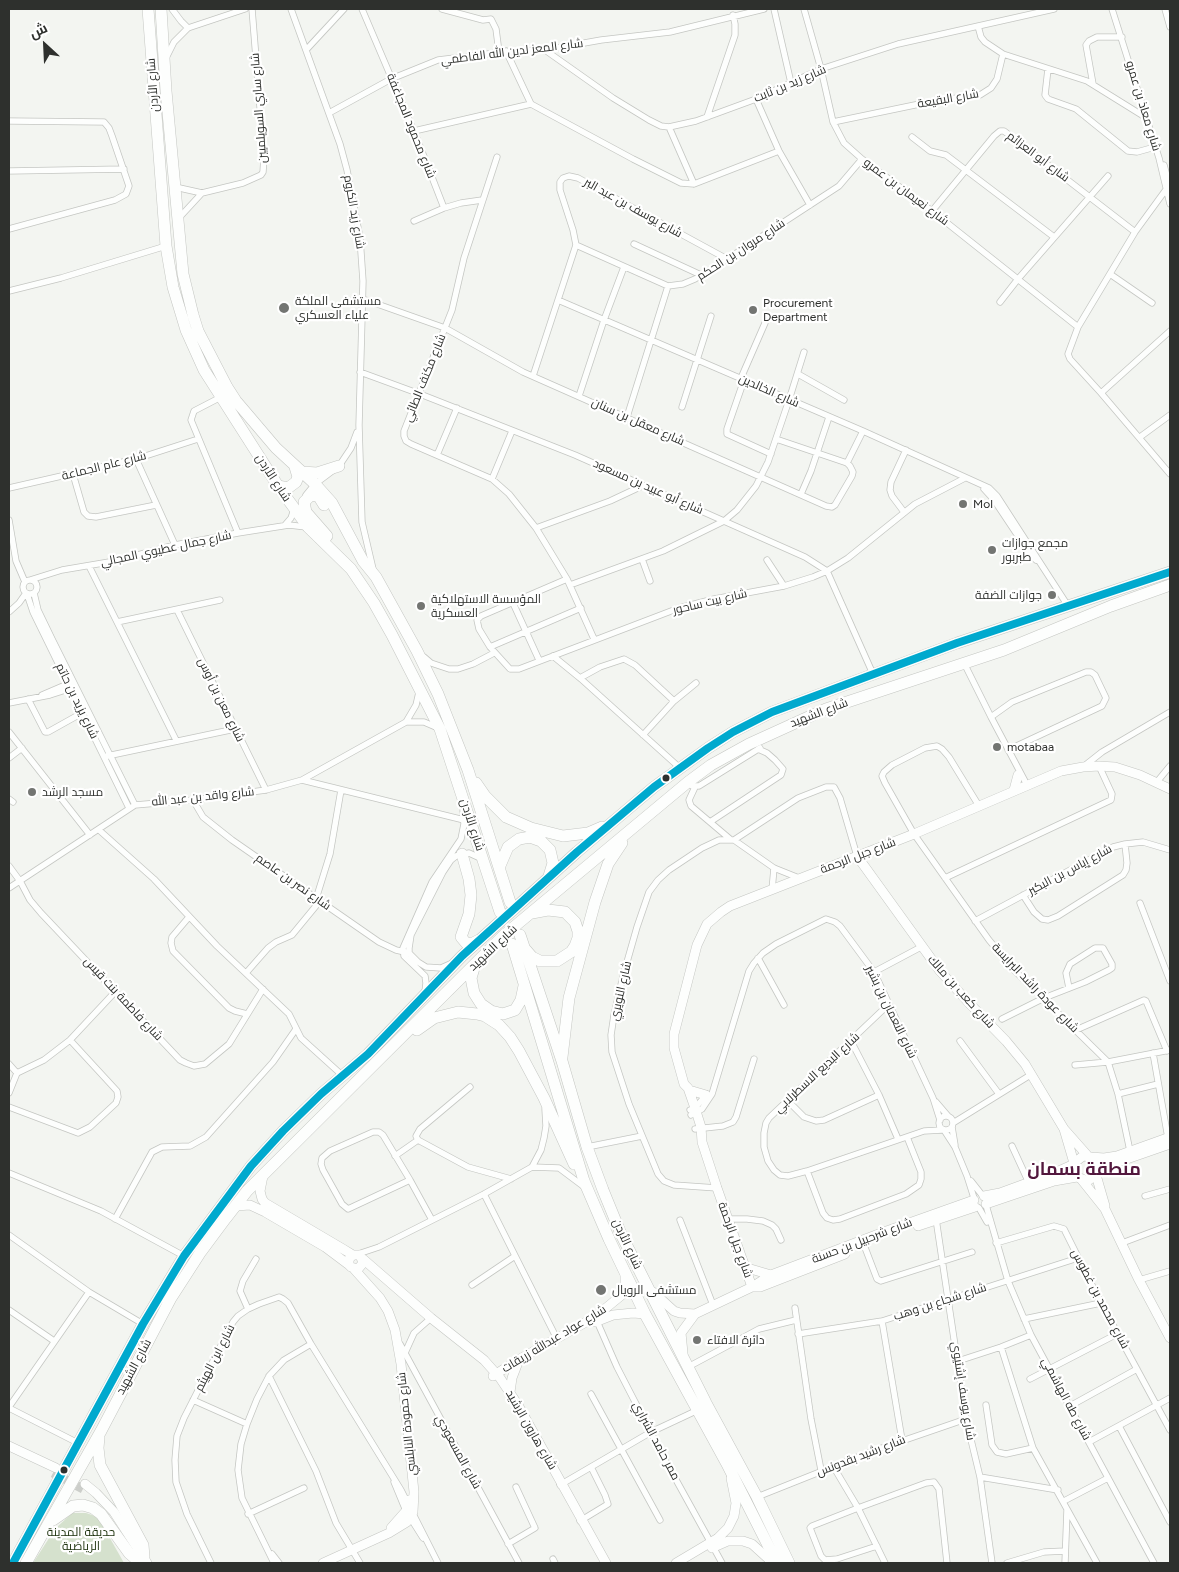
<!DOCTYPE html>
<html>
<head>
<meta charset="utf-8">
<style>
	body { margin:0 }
	#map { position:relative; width:1179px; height:1572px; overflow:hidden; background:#f3f5f1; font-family:Figtree,Cairo,sans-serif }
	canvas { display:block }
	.frame { position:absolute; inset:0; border:10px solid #2e302d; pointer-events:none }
	.north { position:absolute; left:20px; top:20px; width:50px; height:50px; -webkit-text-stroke:4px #fff; paint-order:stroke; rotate:335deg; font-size:14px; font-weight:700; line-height:20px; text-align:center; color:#2e302d }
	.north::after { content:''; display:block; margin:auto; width:18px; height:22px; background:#2e302d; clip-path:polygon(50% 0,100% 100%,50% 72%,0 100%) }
</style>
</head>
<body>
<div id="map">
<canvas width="1179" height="1572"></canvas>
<div class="frame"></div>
<div class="north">ش</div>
</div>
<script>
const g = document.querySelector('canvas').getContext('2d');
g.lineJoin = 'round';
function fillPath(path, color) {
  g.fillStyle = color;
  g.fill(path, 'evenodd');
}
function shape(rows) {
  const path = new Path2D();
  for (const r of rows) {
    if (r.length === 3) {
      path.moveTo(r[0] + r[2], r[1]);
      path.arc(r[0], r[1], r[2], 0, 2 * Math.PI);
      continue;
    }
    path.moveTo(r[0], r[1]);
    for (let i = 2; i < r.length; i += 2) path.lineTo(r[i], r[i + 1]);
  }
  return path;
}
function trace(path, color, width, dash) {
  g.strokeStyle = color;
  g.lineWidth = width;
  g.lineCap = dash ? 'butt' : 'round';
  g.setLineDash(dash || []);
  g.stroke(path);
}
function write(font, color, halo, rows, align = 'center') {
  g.font = font + ' Figtree,Cairo,sans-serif';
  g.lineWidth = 4.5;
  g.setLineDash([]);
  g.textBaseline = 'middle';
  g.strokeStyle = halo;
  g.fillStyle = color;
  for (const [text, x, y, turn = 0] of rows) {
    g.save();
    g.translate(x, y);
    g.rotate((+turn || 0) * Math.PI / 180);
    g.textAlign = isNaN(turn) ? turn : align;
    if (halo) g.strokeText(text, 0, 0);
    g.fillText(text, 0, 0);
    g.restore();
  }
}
fillPath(shape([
	[72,1513,86,1513,98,1517,124,1563,33,1563,55,1529]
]), '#d5e1cd');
trace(shape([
	[53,1473,83,1489]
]), '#ccceca', 9, [9, 4.5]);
const street = shape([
	[172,9,181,21,188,28],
	[291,9,340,144,347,170,360,238,363,281,359,425,362,522,373,569],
	[362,9,414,131,444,208,461,203,482,200],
	[442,9,483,20,491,19,496,29,499,52],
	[774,9,791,83],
	[804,9,821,69,833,122,844,143,862,159,932,211,1078,327],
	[1112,9,1159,158,1170,204],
	[1165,9,1170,27],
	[978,26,981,37,985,42,1003,54],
	[306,50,344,9],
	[545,50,613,98,649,120,661,126,669,127,696,121,756,99,821,69,898,44,1054,9],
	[506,51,531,104,633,159,681,183,694,184,779,151],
	[166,58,174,42,188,28,245,9],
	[1048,69,1045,95,1048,99,1076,109,1128,151,1137,152,1155,147],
	[1093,84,1086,45,1089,41,1097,37,1122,37],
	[756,99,779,151,810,205],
	[329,113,391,79,438,60,512,51,545,50,601,40,670,32,764,9],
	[707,117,735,35,735,24,733,15],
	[9,121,104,122,109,128,112,136,129,186,126,194,115,200,9,229],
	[833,122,934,101,980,95,991,88,997,79,1003,54,1087,81,1145,117],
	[669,127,694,184],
	[414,131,531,104],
	[912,137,930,151,946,155,1054,237],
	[497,157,464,258,452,310,404,431,404,436,406,441,411,444,492,479,509,494,536,528,567,579,594,639],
	[1164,165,1170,187],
	[9,171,124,169],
	[1170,184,1135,232,1078,327,1068,354,1070,359,1101,393,1170,474],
	[175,187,202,193,243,183,261,175,263,172,264,157,252,9],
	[932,211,994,136,1000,131,1004,131,1135,232],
	[178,219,202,193],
	[414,221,444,208],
	[634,244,701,275],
	[576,245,668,286,683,284,695,279,715,267,839,186,862,159],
	[1110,274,1152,303],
	[9,291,61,278,166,246],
	[363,299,445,328,523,372,826,506,832,507,835,505,852,476,853,472,850,466,847,463,776,439],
	[558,300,863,431,989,488,997,496,1068,606],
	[1000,302,1018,279,1108,176],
	[360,372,420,394,575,455,805,557,827,571,873,674],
	[798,374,844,400],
	[533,376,576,245,573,230,560,190,560,182,563,178,569,176,578,178,727,259],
	[741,378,765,323],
	[744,380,727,429,727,434,771,454],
	[1101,393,1170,331],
	[579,396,604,320,624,267],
	[221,397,194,411,191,420,238,533],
	[682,407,711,316],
	[627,417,668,286],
	[1140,437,1170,415],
	[437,455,457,408],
	[136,459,175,545],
	[847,463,863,431],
	[73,474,84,512,88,516,96,517,156,505],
	[492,479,512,431],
	[9,488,136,459,198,439],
	[984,489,994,500,1030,554,1036,560],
	[801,494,811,471,829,417],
	[306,495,315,484,339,466,351,448,357,432],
	[904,512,892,496,890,490,891,482,906,450],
	[9,520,16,561,25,582],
	[285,525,291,518,294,509],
	[536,528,610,501,642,486],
	[642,559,650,581],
	[767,560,784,586],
	[89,566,176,740],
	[567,579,481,616,477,620,479,629,490,647,510,669,519,669,679,608,714,599,784,586,813,577,827,571,848,558,915,504,965,478],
	[30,587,7],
	[30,580,62,570,115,561,175,545,238,533,289,525,306,527],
	[570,585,663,551,724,521,737,510,756,486,768,462,789,400,804,352],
	[34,593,38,610,52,639,135,805],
	[27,594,33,612,129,808],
	[513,603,539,660],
	[177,610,266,790],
	[9,612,19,603,26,593],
	[117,622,220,600],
	[490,647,581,608],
	[553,656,580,678,680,768],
	[424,657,431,663,449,669,458,669,473,664,494,653],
	[964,663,991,717,1027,785],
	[580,678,600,667,624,659,635,665,674,701],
	[42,695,70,683],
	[28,699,45,732,48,732,82,713],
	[9,703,50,695,72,688],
	[991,717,1012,702,1086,672,1091,672,1095,675,1106,698,1102,706,1008,750],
	[406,722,416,705,419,692],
	[9,732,90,835],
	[643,735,674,701,696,683],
	[107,756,235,729],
	[9,758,22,748],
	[1083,767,1102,752,1170,712],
	[302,780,464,820],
	[688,782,692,786,699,786,760,748],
	[1156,783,1170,766],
	[695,787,689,800,691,806,730,839],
	[9,799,13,802],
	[193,800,203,817,232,840,379,942,396,950,409,953,418,962,426,967,441,968,450,964],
	[979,806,949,757,942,749,937,746,925,748,892,765,884,772,882,776,885,783,914,834,989,940,1014,970,1108,1062,1118,1094,1130,1151],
	[710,822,781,775,783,769,775,760,767,753,758,749],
	[99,830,154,879,217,946,289,1014,301,1038,343,1076],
	[734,840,798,798,826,787,834,787,840,798,857,856],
	[9,866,20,881,30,900,41,913,180,1060,186,1063,194,1066,205,1064,229,1044,263,989],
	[945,878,1111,800,1112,794,1099,766],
	[9,888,135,805,193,800,266,790,302,780,406,722,424,722,438,728],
	[772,890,774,868],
	[1023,895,1034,912,1042,919,1048,920,1058,916,1123,875,1126,870,1127,863,1125,844],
	[316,899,330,854,341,790],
	[1140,903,1170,981],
	[189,917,172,937,171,943,173,951,229,1008,235,1011,247,1014],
	[975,921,1113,847,1125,844,1143,842,1170,850],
	[409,953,409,948,411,935,443,872,451,860,456,856,469,853,480,858],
	[758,958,784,1005],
	[874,972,921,947],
	[246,973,268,948,276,942,292,935,320,901],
	[425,992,426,983,425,976,404,956,403,948,432,882,461,839,464,824,463,811],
	[889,1004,769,1118,766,1123,764,1133,764,1147,768,1161,774,1170,780,1175,788,1176,807,1171,924,1131,942,1130],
	[1002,1019,1044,998,1085,982,1109,970,1112,968,1112,964,1103,948,1095,948,1070,964,1066,973,1069,988],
	[1076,1030,1144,1000,1146,1001,1167,1051],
	[851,1041,879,1095,898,1139],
	[960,1041,999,1094],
	[1153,1053,1168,1138],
	[9,1064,17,1073],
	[1075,1065,1108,1062,1170,1050],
	[9,1093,17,1073,44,1060,70,1040,115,992],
	[1118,1094,1158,1084],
	[787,1100,804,1117,816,1121,824,1120,879,1095],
	[936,1102,948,1116],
	[9,1107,78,1133,90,1127,116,1103,118,1097,117,1091,70,1040],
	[690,1110,695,1108,707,1094],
	[691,1115,702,1109,712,1094,749,971,754,963,763,953,776,944,826,919,835,922,840,926,874,972,933,1098,940,1120],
	[946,1123,7],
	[953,1123,1032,1074],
	[952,1127,955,1145],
	[695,1129,723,1126,733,1122,736,1117,754,1059],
	[944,1130,955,1147,967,1176,974,1198],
	[418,1140,468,1167,511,1179],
	[418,1140,416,1136,420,1129,470,1087],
	[1012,1146,1029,1183],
	[587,1147,642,1136],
	[395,1156,418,1140],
	[532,1167,541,1150,544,1138,546,1126,545,1109],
	[807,1171,823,1213,827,1218,833,1220,840,1219,906,1194,919,1185,921,1179,921,1172,907,1137],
	[9,1173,101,1211,184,1256],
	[410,1180,348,1209,342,1204,323,1170,321,1164,322,1158,330,1151,373,1132,379,1132,383,1135,410,1180,432,1220],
	[971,1181,982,1195],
	[717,1188,674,1185,664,1181,658,1174,629,1104,612,1052,611,1035,614,1015,623,976,637,927,649,892,658,880,669,870,702,848,719,840,734,840,774,868,799,878],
	[484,1194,557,1339],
	[1145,1196,1170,1189],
	[986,1205,1008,1281,1031,1335,1154,1563],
	[979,1208,987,1222],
	[115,1219,152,1152,162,1147,190,1146,206,1137,273,1062,296,1029],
	[727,1219,747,1219,763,1221,772,1225,776,1229,781,1240],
	[936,1219,966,1419,980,1477,992,1563],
	[680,1220,713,1305],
	[9,1235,89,1292,143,1324],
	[996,1243,1054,1226,1064,1229,1101,1303,1170,1430],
	[1122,1243,1170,1225],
	[864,1245,877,1279,881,1281,972,1252],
	[358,1254,379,1247,484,1194,532,1167,559,1168,583,1186],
	[1139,1280,1170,1271],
	[472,1285,515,1256],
	[795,1308,811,1419,821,1470],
	[248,1309,240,1291,243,1281,256,1259],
	[9,1310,54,1341],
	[596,1319,617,1367,664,1458,722,1563],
	[1024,1319,1101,1303],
	[882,1321,902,1440],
	[798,1334,882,1321,1078,1258],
	[400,1344,519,1563],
	[1001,1347,1033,1448,1097,1563],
	[404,1355,414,1333,431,1318],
	[958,1361,1001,1347,1031,1335],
	[688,1367,759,1329,796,1320],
	[269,1376,316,1471,336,1523,360,1563],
	[1030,1379,1117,1334],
	[591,1394,660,1520],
	[193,1400,247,1424],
	[986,1405,992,1445,997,1452,1006,1454,1033,1448],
	[1070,1406,1137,1369],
	[9,1407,89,1292],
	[9,1408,78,1443],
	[1119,1426,1170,1522],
	[1089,1442,1170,1398],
	[833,1466,858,1508,885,1563],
	[980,1477,1058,1490],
	[394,1482,406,1511,423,1538],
	[560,1485,651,1432,698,1410],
	[757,1497,870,1452,966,1419],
	[1064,1501,1108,1478],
	[248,1514,304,1488],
	[580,1521,608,1504,605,1495,591,1467],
	[508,1544,535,1528,516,1487],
	[877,1546,837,1559,825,1560,821,1556,810,1528,812,1526,858,1508,926,1483,934,1482,939,1489,947,1563],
	[272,1554,279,1563],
	[553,1559,555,1563],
	[211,1563,187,1514,176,1482,175,1460,177,1436,184,1418,233,1322,238,1316,248,1309,259,1304,279,1297,283,1299,288,1303,311,1344,401,1490,438,1563],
	[274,1563,242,1498,238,1470,241,1444,247,1424,257,1399,269,1376,284,1360,311,1344],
	[1007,1563,1044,1552,1065,1551],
	[1065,1563,1067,1510]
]);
const secondary = shape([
	[1014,790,1018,775],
	[857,856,940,971,969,1003,1006,1041,1025,1064,1064,1129,1087,1155],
	[689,1090,706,1095],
	[1064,1129,1074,1163],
	[1091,1157,1104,1158,1117,1156,1170,1137],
	[1097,1173,1097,1162,1091,1157,1083,1156,1074,1163,1074,1171,1077,1177,1085,1180,1089,1180,1097,1173,1121,1161,1170,1144],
	[1096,1175,1105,1206],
	[263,1176,260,1191,262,1199,265,1203,343,1249,353,1255,360,1255,363,1263,358,1269,351,1267,349,1265,349,1259,353,1255],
	[1081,1179,1105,1209,1139,1280,1170,1338],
	[984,1196,1000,1193,1052,1174,1074,1164],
	[986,1204,1054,1181,1077,1177],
	[236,1206,250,1205,265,1212,325,1247,349,1265],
	[918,1226,975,1207],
	[363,1259,431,1318,484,1360,500,1378,518,1405,606,1563],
	[744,1267,771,1275],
	[752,1287,717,1188,702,1142,701,1127,695,1108,688,1088,684,1084,674,1048,674,1034,697,945,707,924,721,912,730,906,914,834,1061,771,1083,767,1099,766,1115,767,1140,775,1170,789],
	[752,1287,760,1287,845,1254],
	[653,1292,674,1311,680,1313,695,1314],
	[595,1322,613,1315,633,1313,645,1314],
	[683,1353,681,1333,695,1314,752,1287,771,1275,884,1232,974,1200],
	[493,1376,518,1360,595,1317,623,1294,625,1289,625,1277],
	[510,1392,512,1378,517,1365],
	[9,1446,56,1468],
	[85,1484,96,1493,114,1512,147,1563],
	[391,1528,406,1511,409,1500],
	[712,1548,728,1541,743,1541,752,1544,773,1563],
	[323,1563,389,1533,407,1522,413,1512,414,1492,401,1364,395,1330,388,1311,380,1298,354,1269],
	[676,1563,718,1538,728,1528,734,1516,736,1503,731,1478]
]);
const highway = shape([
	[148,9,166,246,173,287,186,330,204,370,278,486,308,527,351,569,374,603,392,635,440,729,500,912],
	[161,9,166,91,183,274,193,315,198,331,227,387,236,401,276,448,315,484,332,503,363,561,376,577,417,651,438,694,468,770,510,902],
	[302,472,317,473,339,466],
	[278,486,288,488,296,482,298,477,295,467],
	[324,505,319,497,315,495,310,496,304,502,306,512,327,536],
	[476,783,485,796,506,817,531,828,563,836,588,833,602,827],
	[462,854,469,879,471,895,469,914,461,937,466,943,471,944,479,940],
	[499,868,508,847,519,839,530,837,541,841,550,850,553,863,549,876],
	[520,935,562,1061,587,1147,603,1190,621,1234,706,1403,757,1497,789,1563],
	[512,944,584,1181,609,1239,645,1314,727,1464,777,1563],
	[526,950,532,957,540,961,557,961,571,952,575,946,578,938,578,931,575,922,565,912,548,910,532,913],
	[475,965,471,978,474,993,481,1004,491,1011,503,1014,515,1010,521,1000,524,986],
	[417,1030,434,1018,458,1012,477,1014,485,1016,499,1025,510,1037,519,1051,544,1098,574,1164],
	[562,1057,569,998,595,902,608,864,622,843],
	[99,1437,98,1448,100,1465,143,1545,144,1557],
	[53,1520,73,1506,83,1505,93,1508,101,1514,129,1553,137,1560],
	[13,1563,143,1324,184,1256,251,1166,283,1131,321,1094,368,1054,462,956,577,852,654,787,708,748,733,732,772,712,957,643,1170,572],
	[26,1563,101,1431,171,1298,200,1253,226,1218,247,1191,264,1174,503,936,688,782,711,765,749,744,826,709,1004,650,1111,606,1170,585]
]);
trace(street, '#c4c6c2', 7);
trace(secondary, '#c4c6c2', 10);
trace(highway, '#c4c6c2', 12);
trace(street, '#fdfefd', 5.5);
trace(secondary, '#fdfefd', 9);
trace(highway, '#fdfefd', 11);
trace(shape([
	[13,1563,143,1324,184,1256,251,1166,283,1131,321,1094,368,1054,462,956,577,852,654,787,708,748,733,732,772,712,957,643,1170,572]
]), '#00a9ce', 8);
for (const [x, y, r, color] of [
	[284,308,6,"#737572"],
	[753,310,5,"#737572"],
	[963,504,5,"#737572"],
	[992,550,5,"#737572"],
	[1052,595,5,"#737572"],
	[421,606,5,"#737572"],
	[997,747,5,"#737572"],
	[666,778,4.5,"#2e302d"],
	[32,792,5,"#737572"],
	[601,1290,6,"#737572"],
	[697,1340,5,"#737572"],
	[64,1470,4.5,"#2e302d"]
]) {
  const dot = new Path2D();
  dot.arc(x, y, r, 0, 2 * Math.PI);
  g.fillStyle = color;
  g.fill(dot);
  trace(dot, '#fff', 2);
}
write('12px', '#2e302d', '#fff', [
	["شارع المعز لدين الله الفاطمي",512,52,-7],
	["شارع زيد بن ثابت",790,84,-23],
	["شارع الأردن",153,85,-94],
	["شارع البقيعة",948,99,-10],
	["شارع معاذ بن عمرو",1143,106,73],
	["شارع ساري السويلميين",259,108,-94],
	["شارع محمود المجاغفة",411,126,68],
	["شارع أبو العزائم",1038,157,37],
	["شارع نعيمان بن عمرو",906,192,37],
	["شارع يوسف بن عبد البر",633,208,29],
	["شارع زيد الكروم",354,212,80],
	["شارع مروان بن الحكم",741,250,-33],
	["شارع مكنف الطائي",425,378,-68],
	["شارع الخالدين",769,391,24],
	["شارع معقل بن سنان",638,422,24],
	["شارع عام الجماعة",104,466,-14],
	["شارع الأردن",273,478,57],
	["شارع أبو عبيد بن مسعود",648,487,24],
	["شارع جمال عطيوي المجالي",166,549,-12],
	["شارع بيت ساحور",710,602,-13],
	["شارع معن بن أوس",221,700,64],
	["شارع يزيد بن حاتم",77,701,64],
	["شارع الشهيد",819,713,-21],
	["شارع واقد بن عبد الله",203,797,-6],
	["شارع الأردن",472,825,72],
	["شارع جبل الرحمة",858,856,-21],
	["شارع إياس بن البكير",1070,870,-28],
	["شارع نصر بن عاصم",293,882,35],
	["شارع الشهيد",493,948,-43],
	["شارع عودة راشد البرايسة",1035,988,46],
	["شارع النويري",621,991,-77],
	["شارع كعب بن مالك",961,992,48],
	["شارع فاطمة بنت قيس",123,999,47],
	["شارع النعمان بن بشير",891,1012,64],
	["شارع البديع الاسطرلابي",817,1073,-43],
	["شارع جبل الرحمة",735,1240,70],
	["شارع شرحبيل بن حسنة",862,1241,-21],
	["شارع الأردن",627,1244,65],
	["شارع محمد بن غطوس",1100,1299,62],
	["شارع شجاع بن وهب",940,1302,-18],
	["شارع عواد عبدالله زريقات",554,1339,-31],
	["شارع ابن الهيثم",215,1358,-63],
	["شارع الشهيد",134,1367,-62],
	["شارع يوسف إشتيوي",963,1391,81],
	["شارع طه الهاشمي",1066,1399,62],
	["شارع حمودة النابلسي",407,1424,-96],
	["شارع هارون الرشيد",531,1430,60],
	["ممر حامد الشراري",656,1441,62],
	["شارع المسعودي",458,1452,61],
	["شارع رشيد بقدونس",861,1456,-21]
]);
write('12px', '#2e302d', '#fff', [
	["مستشفى الملكة",295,301],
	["علياء العسكري",295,315],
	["Procurement",763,303],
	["Department",763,317],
	["MoI",973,504],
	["مجمع جوازات",1002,543],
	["طبربور",1002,557],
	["جوازات الضفة",1042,595,"right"],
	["المؤسسة الاستهلاكية",431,599],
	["العسكرية",431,613],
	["motabaa",1007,747],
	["مسجد الرشد",42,792],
	["مستشفى الرويال",612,1290],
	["دائرة الافتاء",707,1340]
], 'left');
write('12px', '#1c310c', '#fff', [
	["حديقة المدينة",81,1532],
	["الرياضية",81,1546]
]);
write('bold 18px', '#52173d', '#fff', [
	["منطقة بسمان",1084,1170]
]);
</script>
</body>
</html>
